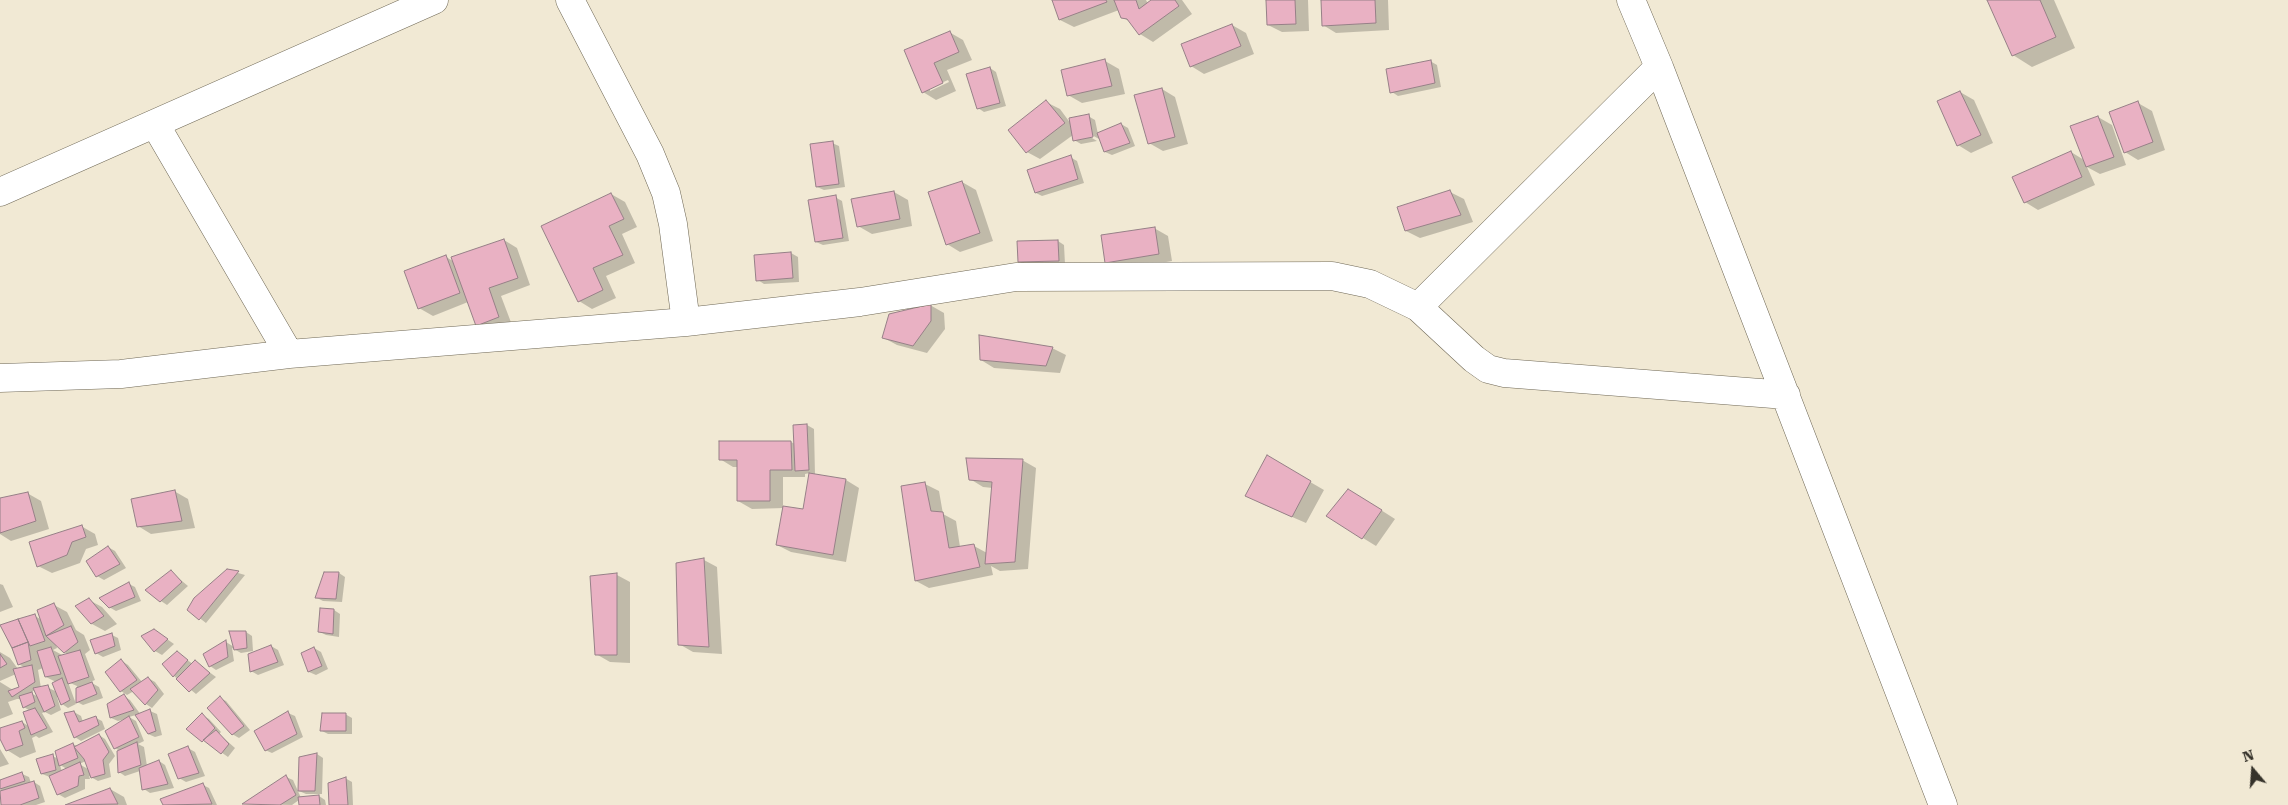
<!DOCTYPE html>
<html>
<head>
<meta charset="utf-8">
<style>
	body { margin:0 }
	#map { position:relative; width:2288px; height:805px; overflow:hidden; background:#f1e9d4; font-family:"Roboto Serif",serif }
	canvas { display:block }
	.north { position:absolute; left:2228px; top:745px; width:50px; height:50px; -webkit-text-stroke:4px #f1e9d4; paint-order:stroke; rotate:342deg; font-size:14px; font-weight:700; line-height:20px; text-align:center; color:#35322a }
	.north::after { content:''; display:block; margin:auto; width:18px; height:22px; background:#35322a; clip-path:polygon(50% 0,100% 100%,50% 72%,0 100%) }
</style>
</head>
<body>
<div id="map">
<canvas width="2288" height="805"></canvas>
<div class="north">N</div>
</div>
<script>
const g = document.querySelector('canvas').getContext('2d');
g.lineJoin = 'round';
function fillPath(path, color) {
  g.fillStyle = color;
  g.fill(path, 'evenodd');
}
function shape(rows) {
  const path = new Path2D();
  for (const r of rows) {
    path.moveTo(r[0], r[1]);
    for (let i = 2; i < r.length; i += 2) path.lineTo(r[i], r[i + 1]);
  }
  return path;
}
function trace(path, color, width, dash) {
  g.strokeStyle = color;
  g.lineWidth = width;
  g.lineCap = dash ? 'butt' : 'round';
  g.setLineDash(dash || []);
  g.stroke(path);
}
fillPath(shape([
	[1053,0,1146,0,1148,4,1153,0,1182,0,1192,14,1153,42,1140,34,1132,23,1122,17,1119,10,1074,27,1060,20],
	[1267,0,1308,0,1309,31,1282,32,1268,25],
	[1322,0,1388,0,1389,30,1336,33,1323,25],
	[1988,0,2054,0,2075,48,2032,67,2013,55],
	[1232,25,1246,33,1254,54,1204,74,1191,66],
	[949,32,963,40,972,60,947,70,956,91,936,100,923,92,905,51],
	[948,80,949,82,930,91,930,88],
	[1105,61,1119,69,1125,94,1082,103,1068,95],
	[1430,61,1437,65,1441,87,1398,96,1392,92],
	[990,68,996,72,1006,106,984,112,978,108],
	[1162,89,1175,97,1188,144,1163,151,1149,143],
	[1960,92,1974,100,1993,143,1971,153,1958,145],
	[1046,102,1060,109,1071,124,1088,116,1095,120,1098,134,1121,124,1128,128,1135,146,1112,155,1105,152,1101,140,1088,133,1087,135,1097,141,1081,144,1074,140,1073,135,1040,159,1027,152],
	[2138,103,2152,111,2165,150,2138,160,2125,152],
	[2098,117,2112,125,2126,165,2100,174,2087,167,2095,185,2038,210,2025,202,2071,152,2084,160],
	[832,143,839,146,845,187,824,190,817,187],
	[1070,157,1077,161,1084,183,1042,196,1036,193],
	[962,182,976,190,993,241,960,252,947,244],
	[894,192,908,200,912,226,872,234,858,226],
	[1450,192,1464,199,1473,222,1420,238,1406,231],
	[611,194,625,202,637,227,622,234,635,263,606,276,616,298,592,309,579,301],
	[835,197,842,201,849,241,823,245,816,242],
	[1154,228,1168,236,1172,261,1120,270,1106,262],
	[504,240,517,248,530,285,501,296,512,325,477,325,468,302,433,316,419,308,446,257,453,261],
	[1058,241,1064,245,1065,264,1026,265,1019,262],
	[791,253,798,257,799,282,764,284,758,280,755,256],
	[930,305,944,313,945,329,927,353,897,345,884,338],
	[1052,348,1066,355,1060,373,994,368,981,360],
	[807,425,814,429,815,475,846,480,859,488,846,562,791,552,777,545,784,508,752,509,738,501,738,467,733,467,720,459,791,442,795,444],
	[810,473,804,510,783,507,783,477,805,477,805,474],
	[1267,457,1324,490,1306,523,1260,503],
	[1022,460,1036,468,1028,569,1000,571,991,566,993,575,929,588,916,581,925,484,939,491,943,514,956,521,960,547,974,546,987,553,993,488,983,487,970,479],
	[174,491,188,499,195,528,151,534,138,526],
	[27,493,41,501,49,529,11,541,0,534,0,499],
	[1362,498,1395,519,1376,546,1363,538],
	[81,526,95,534,98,545,86,549,80,563,52,573,38,566],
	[108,547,115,551,126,568,104,580,97,576,88,561],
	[704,560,717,567,722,654,693,652,679,644],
	[228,570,245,575,206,623,189,610],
	[171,572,188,586,167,605,161,601],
	[325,573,339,573,345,577,342,602,323,601,317,598],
	[617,575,630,582,630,663,610,662,596,654],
	[0,584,3,585,13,607,0,612],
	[129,584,135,587,141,601,116,611,109,607],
	[89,600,102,607,117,624,105,631,92,624],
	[54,605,67,612,76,630,84,635,90,650,85,654,95,680,90,682,99,687,103,698,83,705,77,702,77,686,68,682,76,704,68,708,62,704,59,696,57,697,61,710,51,715,45,712,42,713,53,732,39,738,36,736,32,738,36,752,20,758,7,750,0,737,0,731,22,722,30,727,30,711,24,707,21,699,17,699,8,702,13,714,0,719,0,682,13,690,21,688,16,674,0,681,0,652,10,658,18,669,25,668,19,664,1,626,35,616,42,620],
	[56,644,65,652,68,655,64,656,53,650,57,648],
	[43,668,46,677,56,682,57,692,47,687,41,688,38,670],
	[35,690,39,697,30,693],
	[321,610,334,610,340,614,339,637,326,635,320,632],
	[154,630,174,644,162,655,155,651,143,637],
	[246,632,252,636,253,651,241,653,232,648,234,661,216,670,210,666,226,642,234,647],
	[112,635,118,638,121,650,103,657,96,653],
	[271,646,278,650,284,665,258,675,251,671],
	[314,648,321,652,328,669,316,675,309,672,303,654],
	[177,653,193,664,201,666,216,677,196,694,174,676],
	[122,661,128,665,142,682,148,678,155,682,164,694,152,708,146,704,134,691,127,695,121,691],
	[124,696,130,700,141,715,150,711,157,714,162,735,155,737,148,734,136,715,129,717,136,721,144,741,138,744,144,747,147,766,159,761,165,765,174,788,150,793,144,789,140,771,125,776,119,772,120,751,115,748,125,719,118,721,111,718],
	[220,698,226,701,250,730,239,738,232,734],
	[74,712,81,716,83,722,96,718,102,721,105,729,81,741,75,737],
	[288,713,295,716,303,737,272,753,265,750],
	[345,714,352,718,352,734,328,734,322,731],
	[202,715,209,719,221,732,219,734,235,748,228,757,188,729],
	[99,735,105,739,115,756,109,764,111,777,98,781,89,776,90,779,85,779,85,789,65,798,58,794,50,777,42,774,52,756,59,759,73,744,77,746],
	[86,761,88,769,79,764],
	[60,765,67,769,62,772],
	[188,748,195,752,205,776,186,782,179,778],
	[0,749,9,764,0,767],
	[317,754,323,758,322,794,306,794,299,791],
	[22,774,29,777,31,783,34,782,40,786,45,802,36,805,2,805,0,781],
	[286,777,293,780,301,798,319,796,325,800,326,805,300,805,299,800,292,805,244,804],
	[345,778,352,782,353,805,330,805],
	[203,785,209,788,217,805,164,805,162,800],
	[110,789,124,797,127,805,69,805]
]), '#0003');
const building = shape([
	[1052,0,1106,0,1107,2,1059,20,1052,0],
	[1114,0,1136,0,1139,9,1151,0,1175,0,1179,6,1139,35,1127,19,1121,18,1114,0],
	[1266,0,1295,0,1296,24,1267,25,1266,0],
	[1321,0,1375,0,1376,23,1322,26,1321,0],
	[1987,0,2040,0,2056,37,2012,56,1987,0],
	[1232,24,1241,46,1190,67,1181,44,1232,24],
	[950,31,959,52,934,63,943,83,922,93,904,50,950,31],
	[1105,59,1112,86,1067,96,1061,70,1105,59],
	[1431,60,1435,83,1390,93,1386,69,1431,60],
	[990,67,1000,103,977,109,966,74,990,67],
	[1162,88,1175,137,1148,144,1134,95,1162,88],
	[1960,91,1981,135,1957,146,1937,101,1960,91],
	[1046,100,1065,123,1026,153,1008,130,1046,100],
	[2138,101,2153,142,2124,153,2109,112,2138,101],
	[1089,114,1093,137,1073,141,1069,118,1089,114],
	[2098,116,2114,157,2086,167,2070,126,2098,116],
	[1121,123,1130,143,1104,152,1097,133,1121,123],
	[833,141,839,184,816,187,810,144,833,141],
	[2071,151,2082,177,2024,203,2012,177,2071,151],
	[1071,155,1078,179,1035,193,1027,170,1071,155],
	[962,181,980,233,946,245,928,192,962,181],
	[1450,190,1461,215,1405,231,1397,207,1450,190],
	[894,191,900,219,857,227,851,199,894,191],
	[611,193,624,219,609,226,623,255,593,268,603,290,578,302,541,226,611,193],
	[836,195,843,238,815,242,808,200,836,195],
	[1155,227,1159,254,1105,263,1101,235,1155,227],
	[504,239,518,278,489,288,499,317,476,326,451,257,504,239],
	[1058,240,1059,261,1018,262,1017,241,1058,240],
	[791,252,793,278,756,281,754,255,791,252],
	[446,255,460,293,418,309,404,271,446,255],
	[931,304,931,321,913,346,882,338,889,314,931,304],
	[979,335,1053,347,1046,366,980,360,979,335],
	[807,424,809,470,795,471,793,425,807,424],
	[719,441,791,441,792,470,770,470,770,501,737,501,737,460,719,460,719,441],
	[1267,455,1311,481,1292,517,1245,496,1267,455],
	[966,458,1023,459,1015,562,985,564,992,482,969,480,966,458],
	[809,473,846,479,833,555,776,545,783,506,803,509,809,473],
	[925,482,931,511,943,512,949,548,974,544,980,567,915,581,901,486,925,482],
	[1348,489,1382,510,1362,539,1326,516,1348,489],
	[175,490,182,521,137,527,131,499,175,490],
	[28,492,36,521,0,533,0,498,28,492],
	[82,525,86,537,72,542,67,555,37,567,29,542,82,525],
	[108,546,120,564,96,577,86,561,108,546],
	[704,558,709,647,678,645,676,563,704,558],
	[227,569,239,571,199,620,187,610,194,598,227,569],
	[171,570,182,582,160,602,145,590,171,570],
	[324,572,339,572,336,599,315,598,324,572],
	[617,573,617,655,595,655,590,576,617,573],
	[129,582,135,597,109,608,99,598,129,582],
	[89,598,104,616,91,624,75,606,89,598],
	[54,603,64,625,46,636,37,610,54,603],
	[320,608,334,609,333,634,318,632,320,608],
	[35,614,45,641,30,646,18,619,35,614],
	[18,619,28,642,12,648,0,625,18,619],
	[71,626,78,642,64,653,46,636,71,626],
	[154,629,168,639,154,652,141,636,154,629],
	[229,631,246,631,247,648,234,650,229,631],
	[112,633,115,646,95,654,90,640,112,633],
	[226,640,228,657,209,667,203,654,226,640],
	[28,642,31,660,18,665,12,648,28,642],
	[271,645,278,662,250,672,248,654,271,645],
	[51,647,61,674,45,677,37,651,51,647],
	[314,647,322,666,308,672,301,653,314,647],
	[80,650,89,677,68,684,58,656,80,650],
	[177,651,188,660,173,677,162,664,177,651],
	[0,654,7,664,0,668,0,654],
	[121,659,137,680,120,692,105,672,121,659],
	[195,660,210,673,189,692,176,679,195,660],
	[32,665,35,682,12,697,8,691,19,687,13,669,32,665],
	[148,677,158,690,145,705,130,689,148,677],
	[62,678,70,700,61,705,52,683,62,678],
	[92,682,97,694,76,703,76,688,92,682],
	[48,685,55,706,44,712,33,688,48,685],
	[32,692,35,702,23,708,19,696,32,692],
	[124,694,134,710,110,718,107,704,124,694],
	[220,696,244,726,232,735,207,708,220,696],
	[35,708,47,728,31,735,23,712,35,708],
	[150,709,156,731,148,734,135,715,150,709],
	[74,711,79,722,96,716,99,725,74,738,64,713,74,711],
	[288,711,297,734,265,751,254,731,288,711],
	[202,713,215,728,202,742,186,729,202,713],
	[322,713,346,713,346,731,320,731,322,713],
	[129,716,139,737,114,749,105,731,129,716],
	[22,721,25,728,19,731,23,745,6,751,0,739,0,728,22,721],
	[216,730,229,744,221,754,203,740,216,730],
	[99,734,109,752,103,760,105,774,91,778,84,759,74,747,99,734],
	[137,742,141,765,118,773,117,751,137,742],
	[73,743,78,758,59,766,55,751,73,743],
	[188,746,199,773,178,779,168,754,188,746],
	[317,753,315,791,298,791,299,757,317,753],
	[53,754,56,770,41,774,36,759,53,754],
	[159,760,168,784,142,790,139,768,159,760],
	[80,762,84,775,79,776,78,786,57,795,49,776,80,762],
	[22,772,25,781,0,789,0,780,22,772],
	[286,775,296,795,280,805,242,804,286,775],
	[346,777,348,805,329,805,328,783,346,777],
	[34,781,39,798,20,805,1,805,0,791,34,781],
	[203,783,212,804,163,805,160,799,203,783],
	[110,788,118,804,65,805,110,788],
	[319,795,320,805,299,805,298,797,319,795]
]);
fillPath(building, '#e9b1c3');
trace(building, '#968087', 1);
const minor = shape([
	[570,0,650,154,666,193,673,224,686,322],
	[1631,0,1659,67,1943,805],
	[155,124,289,354],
	[0,192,434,0],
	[1418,307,1659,67],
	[0,378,121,374,289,354,686,322,860,302,1016,277,1332,276,1370,284,1418,307,1474,359,1488,369,1504,373,1786,395]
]);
trace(minor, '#6f6856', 29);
trace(minor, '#fff', 28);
</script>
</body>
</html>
